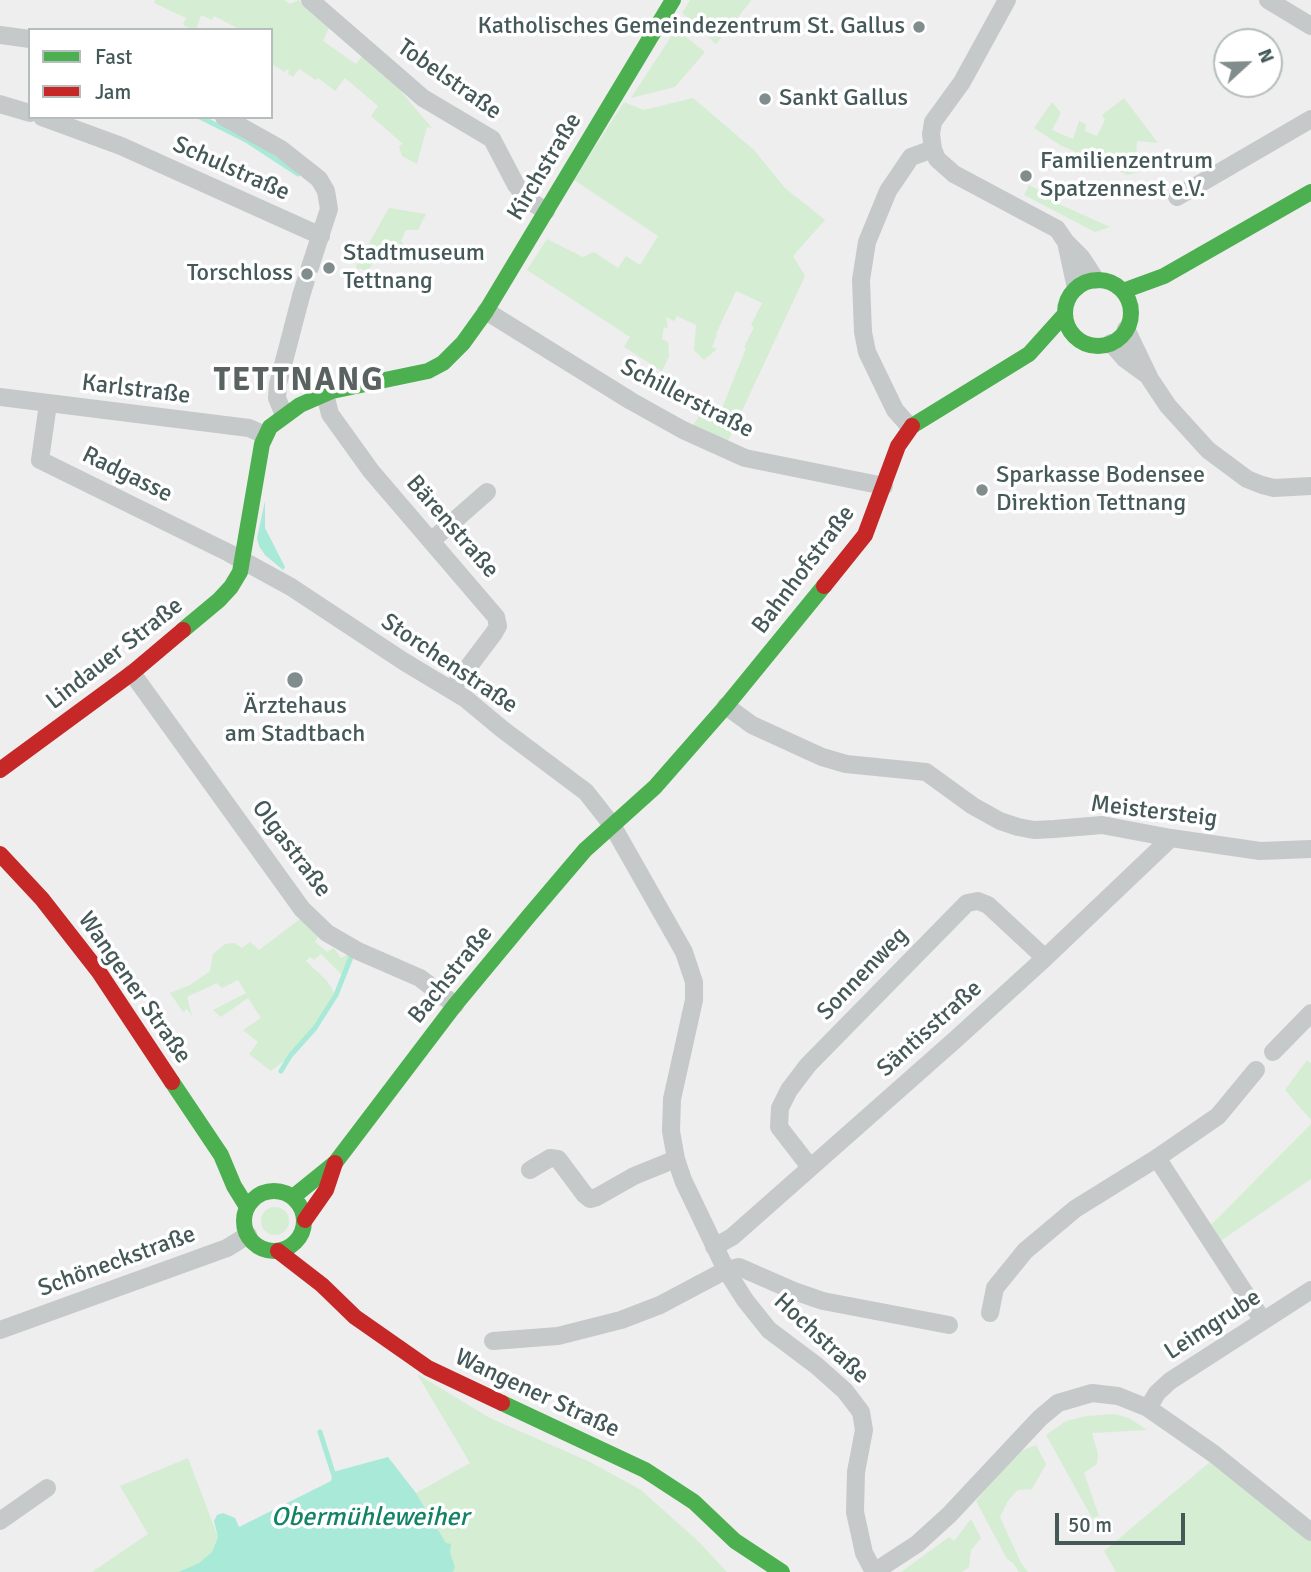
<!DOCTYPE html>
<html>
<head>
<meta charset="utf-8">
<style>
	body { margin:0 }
	#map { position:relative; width:1311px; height:1572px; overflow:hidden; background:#eee; font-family:Signika,sans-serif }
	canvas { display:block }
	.legend { position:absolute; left:28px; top:28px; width:245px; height:91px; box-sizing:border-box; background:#fff; border:2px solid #b5bdbd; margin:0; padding:9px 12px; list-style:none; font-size:21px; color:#465959 }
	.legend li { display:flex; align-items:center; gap:14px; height:35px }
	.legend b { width:35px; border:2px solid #b5bdbd }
	.north { position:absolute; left:1213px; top:28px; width:70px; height:70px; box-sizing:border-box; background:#fff; border:2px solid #b5bdbd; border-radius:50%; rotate:68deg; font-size:19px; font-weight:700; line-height:28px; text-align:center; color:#465959 }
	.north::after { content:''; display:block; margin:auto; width:24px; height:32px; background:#818d8d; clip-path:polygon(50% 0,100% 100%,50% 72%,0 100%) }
	.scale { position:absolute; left:1055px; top:1513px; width:130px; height:32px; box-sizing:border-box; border:4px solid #465959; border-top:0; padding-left:9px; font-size:21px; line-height:24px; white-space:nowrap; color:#465959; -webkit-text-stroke:5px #fff; paint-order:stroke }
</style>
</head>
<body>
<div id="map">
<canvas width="1311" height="1572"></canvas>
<ul class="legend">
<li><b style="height:9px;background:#4caf50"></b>Fast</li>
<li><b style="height:9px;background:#c62828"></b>Jam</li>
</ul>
<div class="north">N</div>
<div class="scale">50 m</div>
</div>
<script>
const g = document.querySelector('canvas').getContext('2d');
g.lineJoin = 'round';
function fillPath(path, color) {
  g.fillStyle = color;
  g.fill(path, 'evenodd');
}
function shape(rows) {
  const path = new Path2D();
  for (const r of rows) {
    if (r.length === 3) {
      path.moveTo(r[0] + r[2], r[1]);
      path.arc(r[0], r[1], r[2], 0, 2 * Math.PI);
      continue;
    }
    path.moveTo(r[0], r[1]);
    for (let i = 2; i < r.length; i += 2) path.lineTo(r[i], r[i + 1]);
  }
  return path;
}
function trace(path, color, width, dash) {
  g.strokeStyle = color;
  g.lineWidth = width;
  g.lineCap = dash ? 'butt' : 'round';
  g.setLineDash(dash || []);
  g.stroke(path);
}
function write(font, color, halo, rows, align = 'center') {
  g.font = font + ' Signika,sans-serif';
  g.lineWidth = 7;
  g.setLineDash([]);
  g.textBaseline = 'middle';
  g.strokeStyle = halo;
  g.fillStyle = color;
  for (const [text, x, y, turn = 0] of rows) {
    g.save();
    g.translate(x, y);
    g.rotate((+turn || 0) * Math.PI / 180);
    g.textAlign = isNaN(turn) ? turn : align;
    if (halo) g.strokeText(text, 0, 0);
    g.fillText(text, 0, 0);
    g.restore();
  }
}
fillPath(shape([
	[155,0,284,0,290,4,299,0,330,25,323,41,356,64,363,55,398,88,432,128,427,127,417,164,402,156,399,146,403,144,371,116,378,106,345,78,335,91,318,78,316,80,299,69,293,77,288,74,289,70,287,69,285,72,271,64,271,30,241,30,214,16,212,20,201,15,196,30,193,30,183,25,186,18,154,3],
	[690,0,750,0,751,1,716,44,682,13],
	[676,29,705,52,675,87,631,98],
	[693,98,754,150,785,188,825,220,793,256,805,276,727,443,692,427,701,413,718,419,746,348,744,347,754,327,751,325,762,303,736,291,716,334,717,335,712,347,717,349,704,360,694,350,696,325,677,316,674,321,666,317,668,329,664,327,662,339,668,342,669,356,662,371,624,347,630,337,527,270,547,239,583,257,594,252,618,268,626,256,640,265,658,236,574,180,624,102,644,110],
	[1124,98,1158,143,1137,141,1136,160,1145,166,1167,156,1170,161,1128,175,1060,145,1034,128,1052,102,1061,113,1052,130,1073,139,1079,121,1086,124,1085,131,1097,136,1105,120,1102,115],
	[1029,185,1040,191,1039,195,1110,227,1095,232,1024,195],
	[389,208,426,214,418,230,406,230,401,241,406,247,401,259,380,250,368,272,360,268,358,270,356,266],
	[300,919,319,935,315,942,327,952,334,948,341,958,354,951,343,976,321,954,314,960,310,957,306,961,327,981,336,995,315,1028,290,1056,271,1071,249,1054,258,1042,243,1030,261,1018,248,998,221,1017,213,1010,246,993,238,980,222,988,217,983,187,997,192,1016,187,1009,183,1012,170,993,190,985,210,971,213,954,225,944,234,943,242,948,250,942,259,950],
	[1307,1060,1311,1063,1311,1120,1285,1090],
	[1311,1124,1311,1179,1219,1242,1209,1227],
	[275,1221,14],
	[417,1374,490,1418,590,1462,641,1490,698,1541,727,1572,453,1572,455,1567,446,1543,416,1493,470,1463],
	[1114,1414,1129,1418,1147,1430,1092,1433,1098,1454,1097,1464,1084,1473,1099,1516,1092,1518,1046,1435,1066,1421,1086,1416],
	[1036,1445,1046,1464,1032,1489,1018,1490,1008,1501,1000,1517,1021,1563,1028,1572,1019,1572,1013,1563,1007,1559,976,1501,1018,1452],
	[188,1458,218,1537,212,1552,199,1563,178,1572,92,1572,148,1534,120,1486],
	[1210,1462,1311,1541,1311,1572,1116,1572,1104,1551],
	[971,1519,981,1538,971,1550,969,1567,962,1572,901,1572,949,1537,954,1541]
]), '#d5edd2');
fillPath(shape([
	[265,501,265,528,285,567,283,570,265,555,259,546,257,538],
	[388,1457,416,1493,446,1543,451,1544,450,1552,455,1567,453,1572,178,1572,199,1563,212,1552,218,1537,214,1521,217,1515,223,1513,235,1518,239,1527,331,1481,333,1472]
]), '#a8ead7');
trace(shape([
	[200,117,246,140,298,174],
	[281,1071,290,1056,315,1028,336,995,353,952],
	[320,1432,335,1479]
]), '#a8ead7', 5);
trace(shape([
	[301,296,311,264]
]), '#c4c9c9', 18, [18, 9]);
trace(shape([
	[310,0,423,98,492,139,516,185,528,200,546,211],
	[1007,0,962,82,933,122,931,134,933,149,937,159,954,174,1057,229,1066,242,1081,257,1096,280],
	[1268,0,1311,26],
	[0,35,30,39],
	[0,104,30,113],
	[42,117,121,146,321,236],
	[224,117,281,149,319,179,326,191,329,209,311,264],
	[1177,197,1311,119],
	[1066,242,1076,288],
	[486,311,631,401,683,430,745,458,884,486],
	[1126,329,1150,379,1168,406,1208,450,1247,479,1262,485,1274,488,1311,486],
	[1111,343,1125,359,1147,375],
	[325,394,330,414,371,471,496,617,498,626,494,633,451,690],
	[0,397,249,428,265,435],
	[48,404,40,460,229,553,291,587,403,661,466,699,502,729,586,792,612,825,684,952,694,982,694,1000,672,1099,671,1131,676,1159,683,1180,726,1270,745,1300,769,1330,817,1366,845,1391,861,1412,864,1430,856,1472,855,1512,864,1553,874,1572],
	[284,415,277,398,278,384,301,296],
	[910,427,895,410,867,352,863,332,861,280,867,242,888,191,911,157,933,149],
	[431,541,487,492],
	[132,673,302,909,327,933,358,951,420,978,455,1005],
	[726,706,752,725,822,757,846,764,926,772,973,806,1000,821,1018,827,1034,830,1054,829,1102,825,1171,838,1260,851,1311,849],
	[1273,1052,1311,1013],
	[1157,1158,1263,1321],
	[810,1167,779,1127,780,1108,789,1090,808,1065,967,903,978,901,988,905,1045,958],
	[530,1170,550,1158,558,1159,585,1195,590,1199,597,1197,634,1176,676,1159],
	[714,1247,732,1237,956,1039,1045,958,1171,838],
	[990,1313,995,1288,1025,1251,1075,1209,1157,1158,1218,1116,1256,1070],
	[0,1330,227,1248,248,1235],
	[493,1341,558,1336,621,1320,660,1305,726,1270,739,1267,794,1291,823,1301,949,1325],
	[1148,1408,1157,1393,1170,1381,1311,1290],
	[0,1521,47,1488],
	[874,1572,917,1544,949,1515,1040,1418,1058,1403,1092,1393,1118,1396,1148,1408,1214,1454,1311,1532]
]), '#c5c9c9', 18);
trace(shape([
	[1098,313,33],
	[1123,291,1164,276,1311,192],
	[912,426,1029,354,1065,314],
	[183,630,219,600,231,587,240,572,262,444,270,427,300,405,332,391,428,371,443,363,463,343,486,311,673,0],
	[172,1082,221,1155,234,1186,247,1207],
	[274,1221,30],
	[293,1197,335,1163,455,1005,528,917,585,850,655,787,726,706,824,586],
	[502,1403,645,1470,694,1502,735,1541,782,1572]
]), '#4caf50', 16);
trace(shape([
	[824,586,865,535,898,446,912,426],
	[0,770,132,673,183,630],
	[0,854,42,899,99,972,172,1082],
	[305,1220,326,1190,335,1163],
	[278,1251,322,1285,355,1317,428,1368,502,1403]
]), '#c62828', 16);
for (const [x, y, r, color] of [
	[919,27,7,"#818d8d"],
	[765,99,7,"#818d8d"],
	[1026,176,7,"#818d8d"],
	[329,268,7,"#818d8d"],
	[307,274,7,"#818d8d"],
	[982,490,7,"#818d8d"],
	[295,680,9,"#818d8d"]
]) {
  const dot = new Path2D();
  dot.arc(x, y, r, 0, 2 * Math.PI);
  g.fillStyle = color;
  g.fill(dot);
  trace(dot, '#fff', 2.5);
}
write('24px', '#465959', '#fff', [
	["Katholisches Gemeindezentrum St. Gallus",905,27,"right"],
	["Sankt Gallus",779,99],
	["Familienzentrum",1040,162],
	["Spatzennest e.V.",1040,190],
	["Stadtmuseum",343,254],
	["Tettnang",343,282],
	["Torschloss",293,274,"right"],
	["Sparkasse Bodensee",996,476],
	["Direktion Tettnang",996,504],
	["Ärztehaus",295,707,"center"],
	["am Stadtbach",295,735,"center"]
], 'left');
write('24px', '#465959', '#fff', [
	["Tobelstraße",449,80,35],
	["Kirchstraße",545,167,-59],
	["Schulstraße",231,169,24],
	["Karlstraße",136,390,7],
	["Schillerstraße",687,399,27],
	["Radgasse",127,475,26],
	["Bärenstraße",452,527,49],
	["Bahnhofstraße",804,570,-53],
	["Lindauer Straße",115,654,-38],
	["Storchenstraße",449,664,34],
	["Meistersteig",1154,812,7],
	["Olgastraße",291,849,53],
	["Sonnenweg",863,974,-46],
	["Bachstraße",451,975,-51],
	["Wangener Straße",134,988,55],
	["Säntisstraße",930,1029,-42],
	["Schöneckstraße",117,1262,-20],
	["Leimgrube",1213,1325,-33],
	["Hochstraße",821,1339,43],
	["Wangener Straße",537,1394,25]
]);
write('italic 26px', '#128363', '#fff', [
	["Obermühleweiher",370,1518]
]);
g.letterSpacing = '2px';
write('bold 32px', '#5a6161', '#fff', [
	["TETTNANG",299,382]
]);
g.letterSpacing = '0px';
</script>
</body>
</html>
